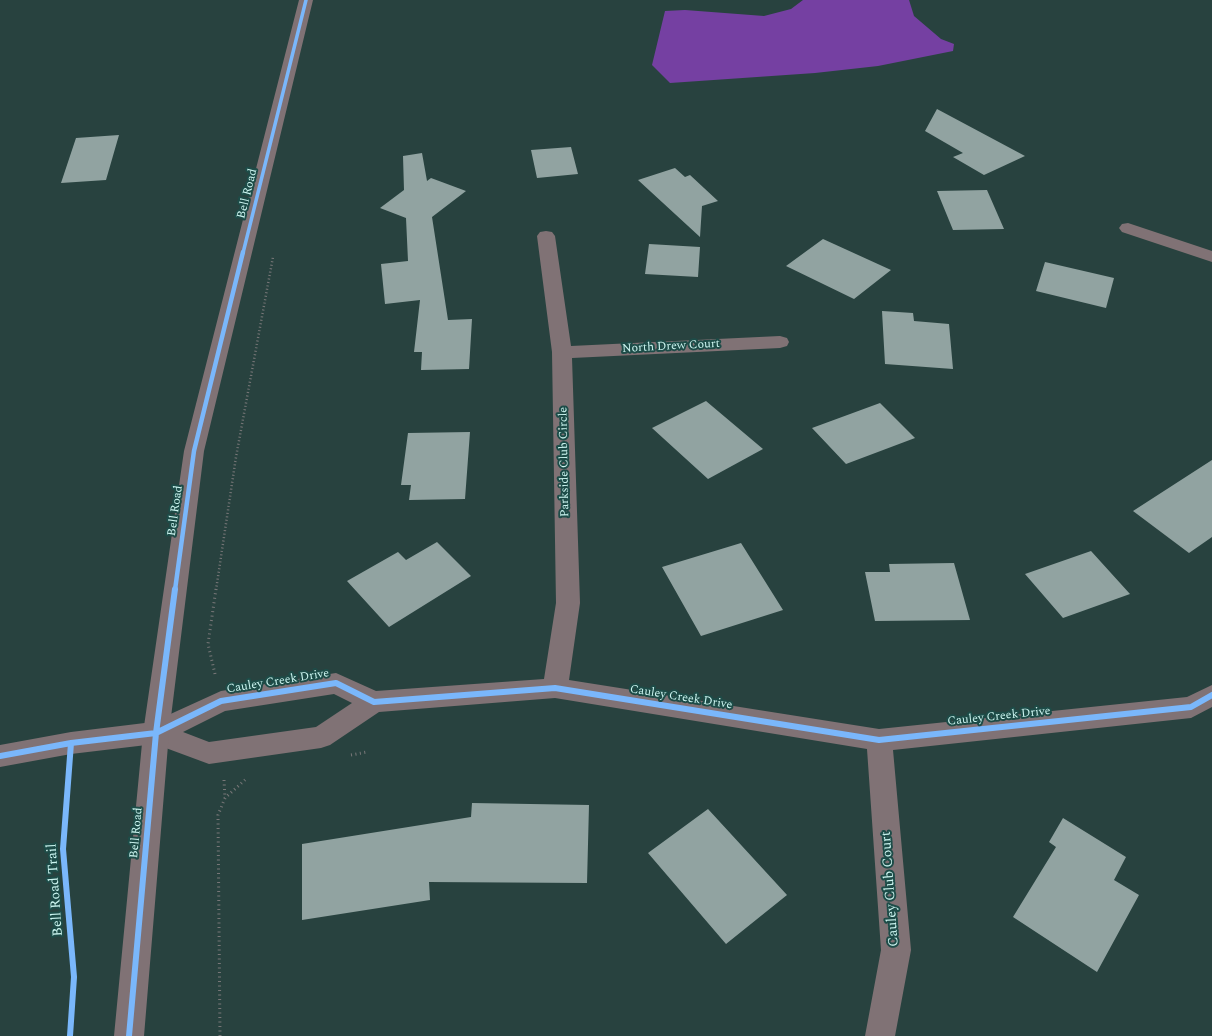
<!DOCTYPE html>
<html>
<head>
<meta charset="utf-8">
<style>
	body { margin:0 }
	canvas { display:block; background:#28423f }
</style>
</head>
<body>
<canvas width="1212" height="1036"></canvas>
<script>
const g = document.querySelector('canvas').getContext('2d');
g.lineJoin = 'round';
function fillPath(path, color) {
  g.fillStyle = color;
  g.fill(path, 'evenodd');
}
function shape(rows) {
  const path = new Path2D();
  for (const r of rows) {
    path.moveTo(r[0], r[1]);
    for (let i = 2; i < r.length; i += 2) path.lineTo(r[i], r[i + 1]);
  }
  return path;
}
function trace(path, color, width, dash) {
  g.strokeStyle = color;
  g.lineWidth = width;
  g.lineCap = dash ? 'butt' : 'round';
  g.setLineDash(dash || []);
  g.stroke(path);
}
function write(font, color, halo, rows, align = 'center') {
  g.font = font + ' Spectral,serif';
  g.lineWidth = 4;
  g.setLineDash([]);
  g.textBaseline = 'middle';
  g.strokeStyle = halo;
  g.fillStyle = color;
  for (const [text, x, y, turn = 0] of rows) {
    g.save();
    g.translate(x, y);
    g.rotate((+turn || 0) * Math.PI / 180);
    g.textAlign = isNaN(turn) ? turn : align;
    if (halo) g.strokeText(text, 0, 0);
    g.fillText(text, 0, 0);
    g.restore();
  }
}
fillPath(shape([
	[803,0,909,0,914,16,941,39,954,44,953,51,878,66,815,73,670,83,652,65,665,11,685,10,764,16,791,9]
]), '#7540a2');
fillPath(shape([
	[937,109,1025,156,984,175,953,157,963,153,925,131],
	[119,135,106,180,61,183,76,138],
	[571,147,578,174,537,178,531,150],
	[422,153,427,181,431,178,466,191,432,217,448,320,472,319,469,369,421,370,422,352,414,352,420,300,385,304,381,264,408,261,406,218,380,208,404,190,403,156],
	[675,168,685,177,690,175,718,201,702,206,700,237,638,180],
	[987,190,1004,229,953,230,937,191],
	[823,239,891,270,854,299,786,266],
	[649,244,700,247,698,277,645,274],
	[1045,262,1114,278,1106,308,1036,291],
	[882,311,913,313,914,321,949,324,953,369,885,364],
	[706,401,763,449,708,479,652,428],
	[880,403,915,438,846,464,812,428],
	[470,432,465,499,409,500,411,485,401,485,408,433],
	[1212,460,1212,537,1189,553,1133,511],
	[437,542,471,576,389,627,347,581,398,552,406,560],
	[741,543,783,610,701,636,662,567],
	[1091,551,1130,594,1063,618,1025,574],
	[954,563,970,620,875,621,865,572,890,572,889,564],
	[472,803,589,805,587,883,429,882,430,900,302,920,302,844,471,817],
	[708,809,787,895,726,944,648,853],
	[1063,818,1126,857,1114,880,1139,895,1097,972,1013,917,1056,847,1049,842]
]), '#91a3a1');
trace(shape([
	[216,590,236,457,273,257]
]), '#787778', 2.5, [1, 2.5]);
trace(shape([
	[215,674,208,644,216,589],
	[351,755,367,752],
	[224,780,225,798],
	[220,1036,218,815,225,798,246,779]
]), '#787778', 3, [1, 3.5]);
fillPath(shape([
	[1128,223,1212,251,1212,262,1122,232,1119,228,1122,224,1128,223],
	[546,231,552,232,555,236,571,346,780,336,787,338,789,342,787,346,780,348,572,358,580,603,569,680,879,729,1187,697,1212,685,1212,707,1191,718,893,750,911,950,895,1036,865,1036,881,950,867,749,555,698,379,712,330,745,321,748,209,764,155,744,71,754,0,767,0,745,71,732,153,722,221,691,336,673,376,691,544,679,556,603,552,352,537,236,540,232,546,231],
	[334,694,352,703,316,727,209,742,183,732,225,711,334,694]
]), '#807275');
fillPath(shape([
	[299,0,313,0,204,451,169,733,144,1036,114,1036,143,733,184,451,299,0]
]), '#807275');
trace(shape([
	[243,253,306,0]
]), '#7ab7fb', 3.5);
trace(shape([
	[175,590,194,451,243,252]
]), '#7ab7fb', 4.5);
trace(shape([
	[0,756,71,743,156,733,221,701,336,683,374,702,555,688,879,740,1191,707,1212,695],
	[70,1036,74,977,63,849,71,743],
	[129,1036,156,733,175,589]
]), '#7ab7fb', 6);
write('12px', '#ccf5f0', '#1d4c48', [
	["Bell Road",248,194,-76],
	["North Drew Court",671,347,-3],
	["Parkside Club Circle",565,462,-91],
	["Bell Road",176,511,-82],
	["Cauley Creek Drive",278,682,-9],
	["Cauley Creek Drive",681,698,9],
	["Cauley Creek Drive",999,717,-6],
	["Bell Road",137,833,-85]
]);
write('14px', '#ccf5f0', '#1d4c48', [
	["Cauley Club Court",891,889,-94],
	["Bell Road Trail",56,890,-94]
]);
</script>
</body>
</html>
